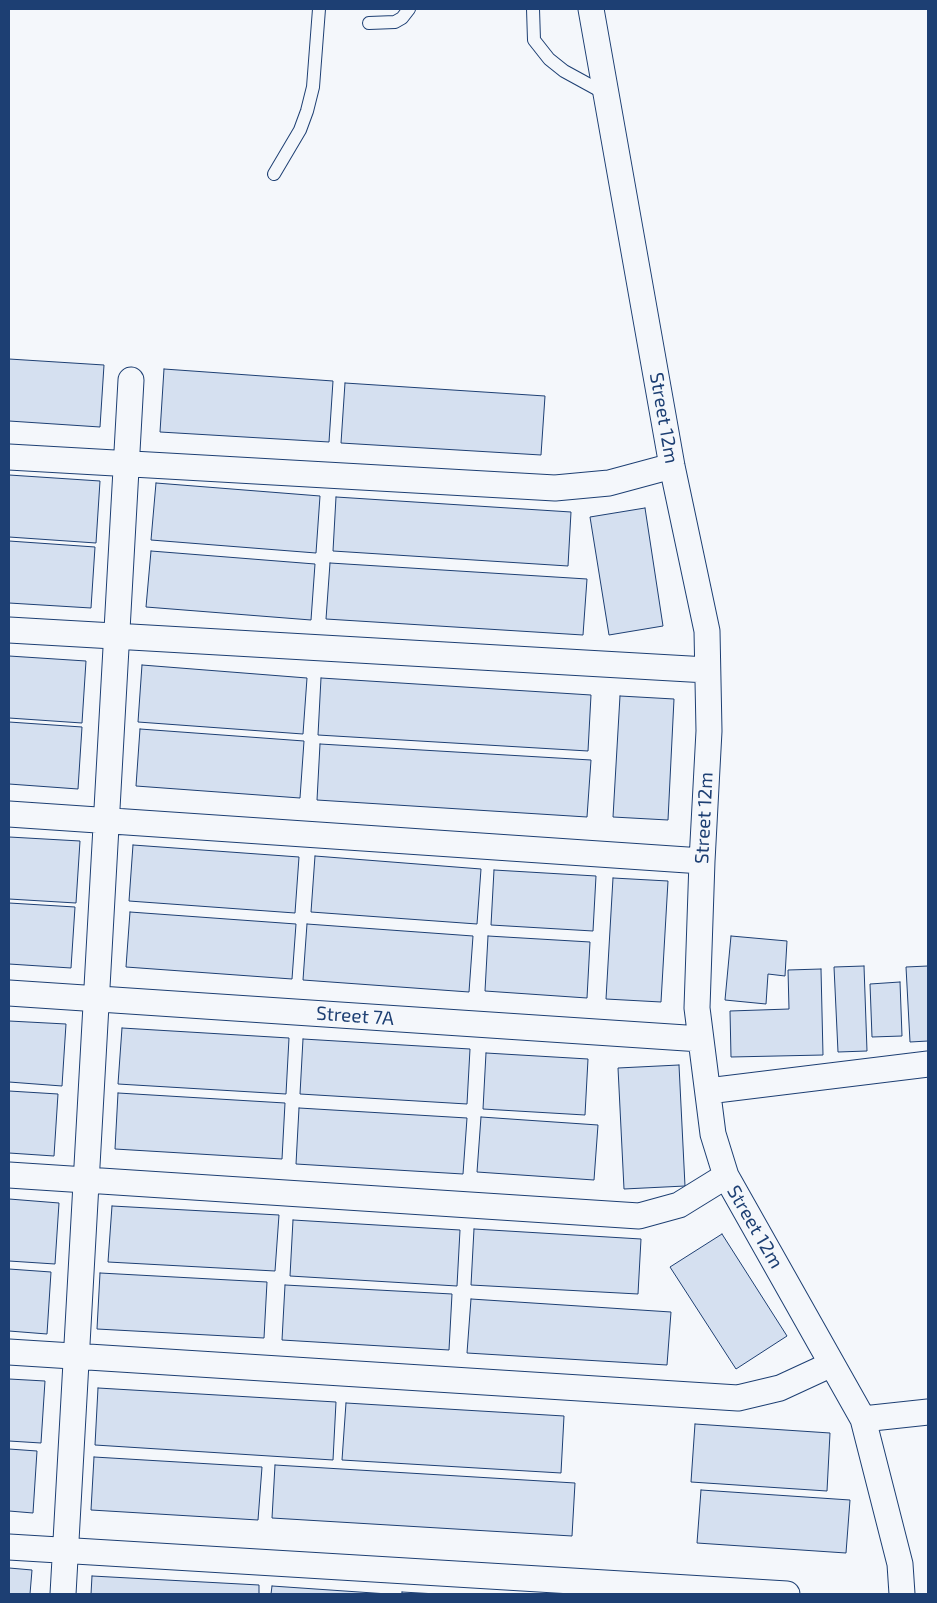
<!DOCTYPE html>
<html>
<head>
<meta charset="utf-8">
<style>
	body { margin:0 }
	#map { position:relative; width:937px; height:1603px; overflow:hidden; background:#f4f7fb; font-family:"Exo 2",sans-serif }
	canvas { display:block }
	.frame { position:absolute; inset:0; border:10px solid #1d3f73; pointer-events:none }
</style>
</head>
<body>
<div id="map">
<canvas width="937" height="1603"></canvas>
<div class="frame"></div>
</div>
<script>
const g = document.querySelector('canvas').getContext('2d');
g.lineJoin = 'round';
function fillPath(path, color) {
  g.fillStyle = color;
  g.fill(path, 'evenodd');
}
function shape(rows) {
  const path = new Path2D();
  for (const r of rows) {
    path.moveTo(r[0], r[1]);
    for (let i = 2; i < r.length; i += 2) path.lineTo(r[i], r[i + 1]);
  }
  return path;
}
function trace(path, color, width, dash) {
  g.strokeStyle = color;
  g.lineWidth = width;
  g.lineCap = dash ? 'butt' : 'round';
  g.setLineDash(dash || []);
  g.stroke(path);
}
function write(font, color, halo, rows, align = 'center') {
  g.font = font + ' "Exo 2",sans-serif';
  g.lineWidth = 4;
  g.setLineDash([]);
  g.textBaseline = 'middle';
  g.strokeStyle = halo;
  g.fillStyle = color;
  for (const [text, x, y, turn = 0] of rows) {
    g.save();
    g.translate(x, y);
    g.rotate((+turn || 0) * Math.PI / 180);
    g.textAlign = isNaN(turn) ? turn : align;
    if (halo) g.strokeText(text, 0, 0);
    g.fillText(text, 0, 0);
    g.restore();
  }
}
const building = shape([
	[9,359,104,365,100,427,9,421,9,359],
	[164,369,333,381,329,442,160,432,164,369],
	[345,383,545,396,541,455,341,443,345,383],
	[9,475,100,481,96,543,9,537,9,475],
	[156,483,320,496,316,553,151,540,156,483],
	[336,497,571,512,568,566,333,551,336,497],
	[645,508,663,626,609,635,590,517,645,508],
	[9,541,95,547,91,608,9,603,9,541],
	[151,551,315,564,311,620,146,607,151,551],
	[330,563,587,579,583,635,326,619,330,563],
	[9,656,86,661,82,723,9,718,9,656],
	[142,665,307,678,303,734,138,722,142,665],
	[321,678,591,695,588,751,318,735,321,678],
	[620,696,674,699,668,820,613,817,620,696],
	[9,722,82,727,78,789,9,784,9,722],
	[140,729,304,741,300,798,136,786,140,729],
	[320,744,591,760,587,817,317,800,320,744],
	[9,837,80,841,76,903,9,899,9,837],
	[133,845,299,857,295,913,129,901,133,845],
	[315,856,481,869,477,924,311,912,315,856],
	[494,870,596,876,593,931,491,925,494,870],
	[613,878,668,881,661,1002,606,999,613,878],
	[9,903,75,907,71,968,9,964,9,903],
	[130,912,296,924,292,979,126,967,130,912],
	[307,924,473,936,469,992,303,980,307,924],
	[488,936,590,942,587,998,485,991,488,936],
	[731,936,787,941,785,976,768,974,766,1004,725,1000,731,936],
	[864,966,867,1051,838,1052,834,967,864,966],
	[928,966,928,1041,910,1042,906,967,928,966],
	[821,969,823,1055,731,1057,730,1011,789,1009,788,970,821,969],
	[900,982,902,1036,872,1037,870,984,900,982],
	[9,1021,66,1024,62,1086,9,1082,9,1021],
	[122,1028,289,1038,286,1094,118,1084,122,1028],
	[303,1039,470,1049,467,1104,300,1094,303,1039],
	[486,1053,588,1059,585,1115,483,1109,486,1053],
	[679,1065,685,1186,624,1189,618,1068,679,1065],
	[9,1091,58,1094,54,1156,9,1153,9,1091],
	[118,1093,285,1103,282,1159,115,1149,118,1093],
	[299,1108,467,1118,463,1174,296,1164,299,1108],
	[481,1117,598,1125,594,1180,477,1172,481,1117],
	[9,1199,59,1203,55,1264,9,1261,9,1199],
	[112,1206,279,1215,275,1271,108,1262,112,1206],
	[293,1220,460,1230,457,1286,290,1276,293,1220],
	[474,1229,641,1239,638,1294,471,1285,474,1229],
	[722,1234,787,1336,736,1369,670,1267,722,1234],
	[9,1269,51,1272,47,1334,9,1331,9,1269],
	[100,1273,267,1282,264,1338,97,1329,100,1273],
	[285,1285,452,1294,449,1350,282,1340,285,1285],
	[471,1299,671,1312,667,1365,467,1353,471,1299],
	[9,1379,45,1381,41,1443,9,1441,9,1379],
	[98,1388,336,1402,333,1460,95,1445,98,1388],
	[346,1403,564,1416,561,1473,342,1460,346,1403],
	[695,1424,830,1433,827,1491,691,1482,695,1424],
	[9,1449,37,1451,33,1513,9,1511,9,1449],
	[94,1457,262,1467,258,1520,91,1510,94,1457],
	[275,1465,575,1483,572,1536,272,1518,275,1465],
	[701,1490,850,1500,846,1553,697,1543,701,1490],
	[9,1568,32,1570,30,1594,9,1594,9,1568],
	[92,1576,259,1585,259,1594,91,1594,92,1576],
	[272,1586,388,1594,271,1594,272,1586],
	[402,1592,437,1594,402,1594,402,1592]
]);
fillPath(building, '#d5e0f0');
trace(building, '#1d3f73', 1);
const lane = shape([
	[533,9,534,40,549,59,564,71,606,94],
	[369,23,395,22,402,18,409,9],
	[274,174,300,130,307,111,313,87,319,9]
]);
const street = shape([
	[591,9,672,466,707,631,709,731,702,861,697,1008,713,1134,726,1176,863,1419,900,1564,902,1594],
	[9,457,555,488,609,483,672,466],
	[9,630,707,670],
	[9,814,702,861],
	[9,993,701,1039],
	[708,1091,928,1064],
	[9,1175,639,1216,679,1205,726,1176],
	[9,1352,738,1398,780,1388,832,1364],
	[863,1419,928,1412],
	[9,1547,787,1594],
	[63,1594,131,380]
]);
trace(lane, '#1d3f73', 14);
trace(street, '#1d3f73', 27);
trace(lane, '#f4f7fb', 12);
trace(street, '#f4f7fb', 25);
write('19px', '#1d3f73', '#f4f7fb', [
	["Street 12m",664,418,80],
	["Street 12m",704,818,-87],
	["Street 7A",355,1016,4],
	["Street 12m",755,1227,60]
]);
</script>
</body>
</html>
